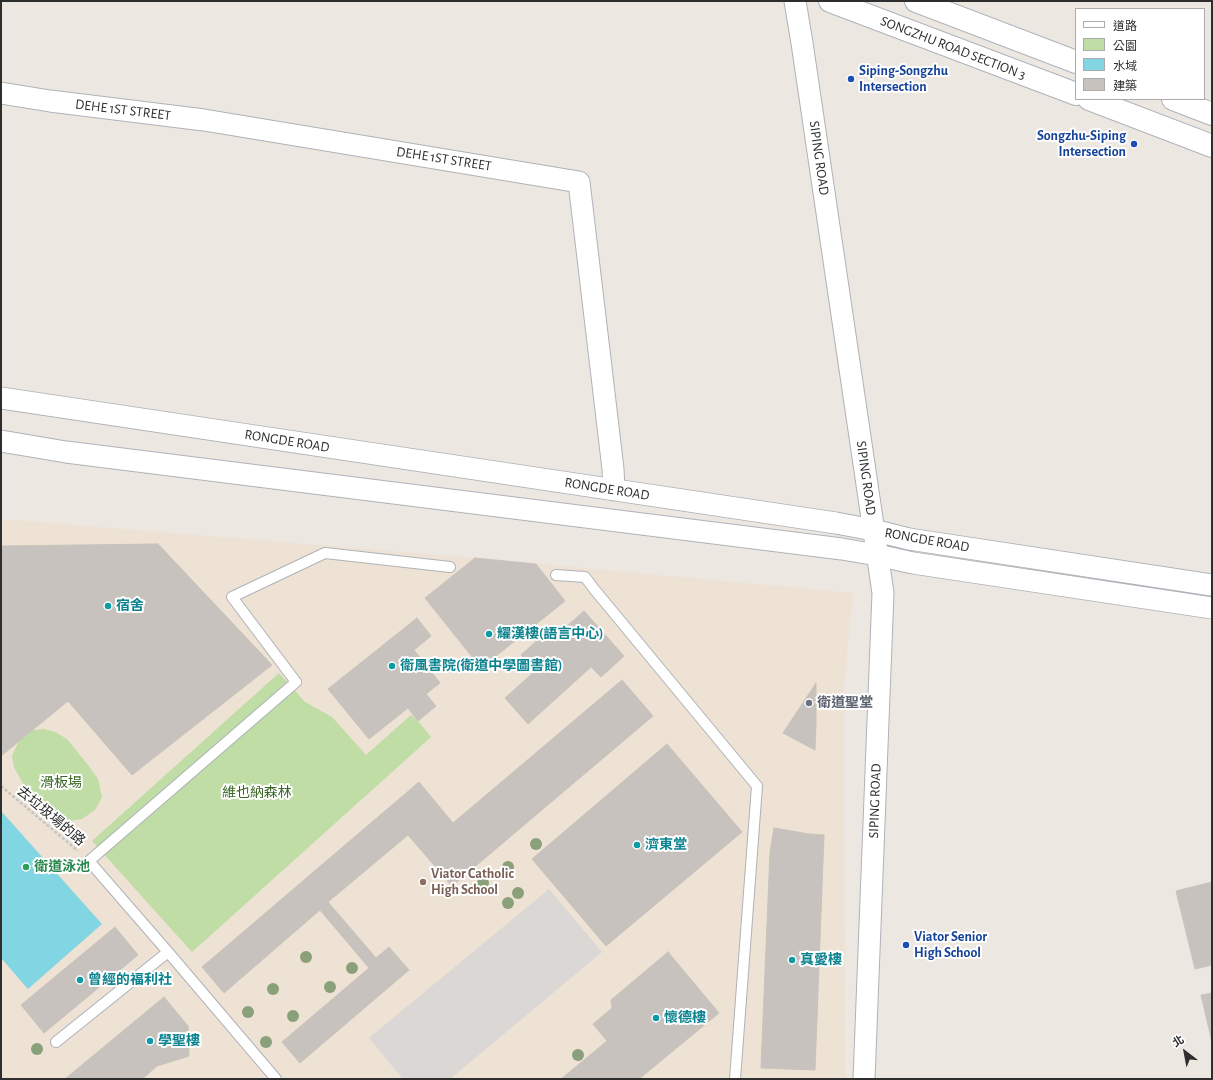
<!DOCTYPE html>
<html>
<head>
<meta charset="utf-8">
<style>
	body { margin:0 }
	#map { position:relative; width:1213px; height:1080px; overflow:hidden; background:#ede7e2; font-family:"Alegreya Sans","Noto Sans TC",sans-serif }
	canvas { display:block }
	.frame { position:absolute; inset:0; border:2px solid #2e2e2e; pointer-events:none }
	.legend { position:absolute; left:1075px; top:8px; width:130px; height:92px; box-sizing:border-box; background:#fff; border:1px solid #ababab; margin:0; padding:5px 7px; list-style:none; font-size:12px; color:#2e2e2e }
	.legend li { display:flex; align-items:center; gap:8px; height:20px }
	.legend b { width:20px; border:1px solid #ababab }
	.north { position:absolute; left:1165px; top:1032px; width:40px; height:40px; -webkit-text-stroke:3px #fff; paint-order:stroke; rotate:328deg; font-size:11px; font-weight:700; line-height:16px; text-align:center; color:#2e2e2e }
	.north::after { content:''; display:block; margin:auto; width:14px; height:18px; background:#2e2e2e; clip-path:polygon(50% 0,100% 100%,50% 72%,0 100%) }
</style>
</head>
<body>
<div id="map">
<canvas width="1213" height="1080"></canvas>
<div class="frame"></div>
<ul class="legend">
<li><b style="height:5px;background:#fff"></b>道路</li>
<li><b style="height:11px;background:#bfdda5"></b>公園</li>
<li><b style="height:11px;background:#82d5e3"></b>水域</li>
<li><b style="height:11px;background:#c7c2bd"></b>建築</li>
</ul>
<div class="north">北</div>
</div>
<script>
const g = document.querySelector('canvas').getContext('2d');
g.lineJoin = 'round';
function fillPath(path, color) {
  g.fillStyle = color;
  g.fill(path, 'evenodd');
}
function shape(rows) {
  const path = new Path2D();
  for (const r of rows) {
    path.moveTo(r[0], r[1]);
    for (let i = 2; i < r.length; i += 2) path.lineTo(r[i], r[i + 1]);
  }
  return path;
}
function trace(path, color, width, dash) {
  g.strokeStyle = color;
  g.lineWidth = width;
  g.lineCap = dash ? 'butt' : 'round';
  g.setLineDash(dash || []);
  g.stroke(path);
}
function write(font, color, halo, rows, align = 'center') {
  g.font = font + ' "Alegreya Sans","Noto Sans TC",sans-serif';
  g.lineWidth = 4;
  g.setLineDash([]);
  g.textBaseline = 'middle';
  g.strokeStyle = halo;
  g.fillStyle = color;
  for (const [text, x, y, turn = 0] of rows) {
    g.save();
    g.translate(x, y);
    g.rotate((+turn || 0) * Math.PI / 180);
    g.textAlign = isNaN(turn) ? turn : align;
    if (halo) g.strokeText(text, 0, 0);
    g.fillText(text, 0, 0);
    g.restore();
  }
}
fillPath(shape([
	[1,519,475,558,853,593,844,686,845,1079,1,1079]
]), '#ede2d4');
fillPath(shape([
	[279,673,305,702,332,717,366,755,411,715,418,721,431,737,192,952,92,841],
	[44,729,55,732,67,739,88,765,98,779,102,797,95,810,82,819,68,821,57,819,45,813,35,804,27,791,14,767,12,756,19,741,33,730]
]), '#bfdda5');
fillPath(shape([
	[549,889,602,952,450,1079,403,1079,369,1038]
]), '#dad7d5');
fillPath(shape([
	[1,811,102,924,28,989,1,958]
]), '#82d5e3');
const building = shape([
	[158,544,272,665,132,775,68,701,1,756,1,546,158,544],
	[475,558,536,564,565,601,481,668,425,598,475,558],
	[584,611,624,656,601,677,591,667,528,724,505,698,535,671,521,655,552,627,558,634,584,611],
	[417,618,431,636,414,650,440,683,426,694,436,706,418,721,408,708,369,739,328,689,417,618],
	[622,680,653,716,452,886,408,835,328,902,376,958,389,947,409,970,300,1063,282,1042,369,968,320,910,224,993,202,967,419,782,453,823,622,680],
	[816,683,816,723,815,750,783,733,816,683],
	[667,744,742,832,606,946,532,859,667,744],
	[774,828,809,834,824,835,815,1070,761,1068,770,852,774,828],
	[1212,882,1212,965,1195,969,1176,891,1212,882],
	[115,927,138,955,44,1033,21,1005,115,927],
	[668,952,719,1013,639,1079,561,1079,607,1041,593,1024,612,1008,611,1000,668,952],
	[1212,993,1212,1042,1201,995,1212,993],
	[164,997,188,1026,189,1056,157,1066,142,1079,65,1079,164,997]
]);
fillPath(building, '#c7c2bd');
trace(building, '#c9c3bc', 1);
const lane = shape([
	[556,575,585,577,594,589,757,786,735,1079],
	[168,952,89,861,296,682,232,597,325,553,450,567],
	[56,1042,168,952,276,1079]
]);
const street = shape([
	[795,1,802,43,883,593,864,1079],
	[1,93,50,101,204,120,579,182,613,469,614,490],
	[1,398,836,523,873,530,909,539,1212,585],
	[1,441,66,452,842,549,877,555,913,563,1212,608]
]);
const secondary = shape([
	[830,1,1076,94],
	[916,1,1076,62],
	[1089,99,1212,146],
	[1173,99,1212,114]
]);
trace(lane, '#afb2b8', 12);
trace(street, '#afb2b8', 23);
trace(secondary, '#afb2b8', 24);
trace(shape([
	[1,786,78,851]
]), '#c4c4c4', 2.5, [3, 2]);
trace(lane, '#fff', 10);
trace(street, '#fff', 21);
trace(secondary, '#fff', 22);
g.fillStyle = '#8aa07a';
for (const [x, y] of [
	[536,844],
	[508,867],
	[483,883],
	[518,893],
	[508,903],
	[306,957],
	[352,968],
	[330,987],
	[273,989],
	[248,1012],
	[293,1016],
	[266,1042],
	[37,1049],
	[578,1055]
]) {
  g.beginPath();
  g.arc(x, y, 6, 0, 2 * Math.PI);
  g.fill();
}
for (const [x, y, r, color] of [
	[851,79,4,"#1a4fb4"],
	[1134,144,4,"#1a4fb4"],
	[108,606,4,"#0f9aa8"],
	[489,634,4,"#0f9aa8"],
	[392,666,4,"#0f9aa8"],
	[809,703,4,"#6b7280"],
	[637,845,4,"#0f9aa8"],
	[26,867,4,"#2e9e5b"],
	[423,882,4,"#8d6e63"],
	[906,945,4,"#1a4fb4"],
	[792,960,4,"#0f9aa8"],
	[80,980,4,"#0f9aa8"],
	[656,1018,4,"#0f9aa8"],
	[150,1041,4,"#0f9aa8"]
]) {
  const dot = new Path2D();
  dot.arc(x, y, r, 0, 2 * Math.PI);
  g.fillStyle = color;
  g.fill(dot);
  trace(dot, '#fff', 1.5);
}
write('14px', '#2e2e2e', '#fff', [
	["SONGZHU ROAD SECTION 3",953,48,21],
	["DEHE 1ST STREET",123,110,7],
	["SIPING ROAD",819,158,82],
	["DEHE 1ST STREET",444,159,9],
	["RONGDE ROAD",287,441,9],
	["SIPING ROAD",866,478,82],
	["RONGDE ROAD",607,489,9],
	["RONGDE ROAD",927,540,10],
	["SIPING ROAD",875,801,-88],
	["去垃圾場的路",51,816,40]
]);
write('bold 14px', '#164399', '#fff', [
	["Siping-Songzhu",859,71],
	["Intersection",859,87],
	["Songzhu-Siping",1126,136,"right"],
	["Intersection",1126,152,"right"],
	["Viator Senior",914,937],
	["High School",914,953]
], 'left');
write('bold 14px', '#0d838f', '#fff', [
	["宿舍",116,606],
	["耀漢樓(語言中心)",497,634],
	["衛風書院(衛道中學圖書館)",400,666],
	["濟東堂",645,845],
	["真愛樓",800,960],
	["曾經的福利社",88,980],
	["懷德樓",664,1018],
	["學聖樓",158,1041]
], 'left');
write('bold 14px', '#5b616d', '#fff', [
	["衛道聖堂",817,703]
], 'left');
write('14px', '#396524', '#fff', [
	["滑板場",61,783],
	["維也納森林",257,793]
]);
write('bold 14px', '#27864d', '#fff', [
	["衛道泳池",34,867]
], 'left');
write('bold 14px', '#785e54', '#fff', [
	["Viator Catholic",431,874],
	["High School",431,890]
], 'left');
</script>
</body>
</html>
